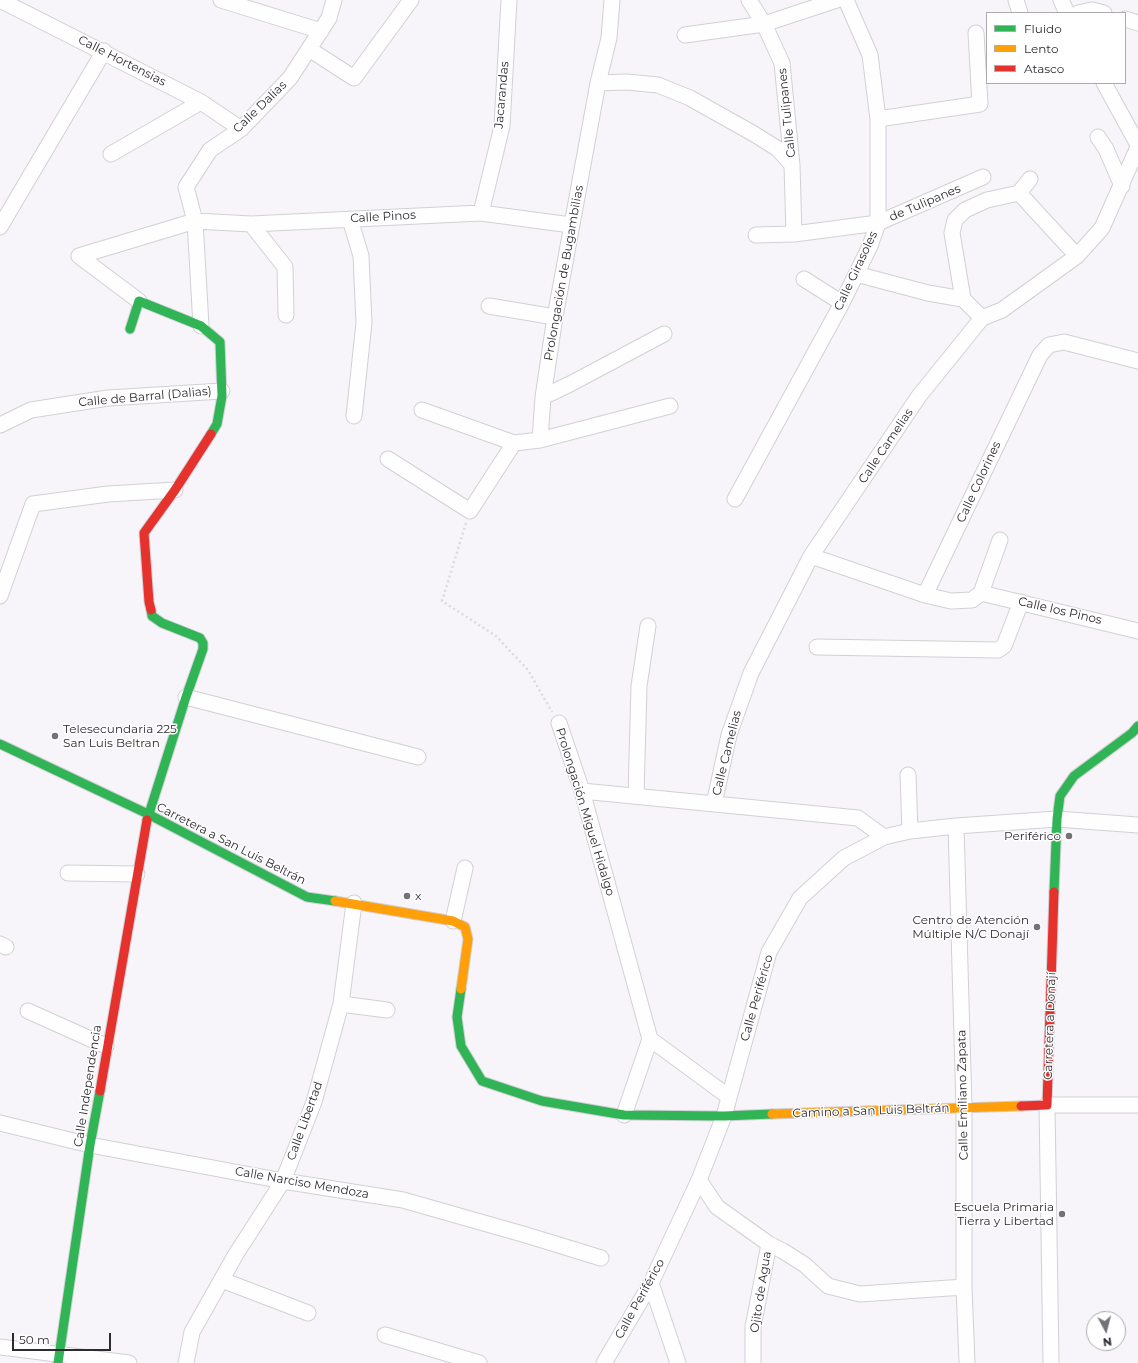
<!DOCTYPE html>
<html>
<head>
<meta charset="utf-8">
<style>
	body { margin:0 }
	#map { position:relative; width:1138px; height:1363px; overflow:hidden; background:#f7f5fa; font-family:Montserrat,sans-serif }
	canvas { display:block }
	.legend { position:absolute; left:986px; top:12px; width:140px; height:72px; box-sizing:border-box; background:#fff; border:1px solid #abaaad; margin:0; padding:5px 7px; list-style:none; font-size:12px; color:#2d2a31 }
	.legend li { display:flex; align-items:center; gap:8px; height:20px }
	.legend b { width:20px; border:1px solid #abaaad }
	.north { position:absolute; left:1086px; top:1311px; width:40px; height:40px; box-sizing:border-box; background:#fff; border:1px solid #abaaad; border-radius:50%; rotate:173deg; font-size:11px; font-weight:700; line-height:16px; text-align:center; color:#2d2a31 }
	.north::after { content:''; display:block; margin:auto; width:14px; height:18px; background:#747177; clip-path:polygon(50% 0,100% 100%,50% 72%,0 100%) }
	.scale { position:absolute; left:12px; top:1333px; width:99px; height:18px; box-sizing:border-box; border:2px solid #2d2a31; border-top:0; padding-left:5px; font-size:12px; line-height:14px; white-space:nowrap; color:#2d2a31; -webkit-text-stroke:3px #fff; paint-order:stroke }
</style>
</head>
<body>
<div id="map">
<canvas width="1138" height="1363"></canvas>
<ul class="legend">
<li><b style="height:5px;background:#30b455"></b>Fluido</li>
<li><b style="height:5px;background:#ff9f0a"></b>Lento</li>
<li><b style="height:5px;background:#e5322d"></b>Atasco</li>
</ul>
<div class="north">N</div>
<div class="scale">50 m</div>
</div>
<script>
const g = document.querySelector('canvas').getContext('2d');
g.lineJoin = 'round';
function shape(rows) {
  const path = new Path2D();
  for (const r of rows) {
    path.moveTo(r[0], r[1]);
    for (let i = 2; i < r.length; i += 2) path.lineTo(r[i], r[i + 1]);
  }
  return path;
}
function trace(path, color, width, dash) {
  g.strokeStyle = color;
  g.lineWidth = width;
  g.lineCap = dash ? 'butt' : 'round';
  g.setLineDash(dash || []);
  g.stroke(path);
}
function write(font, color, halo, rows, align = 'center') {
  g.font = font + ' Montserrat,sans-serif';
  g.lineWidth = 3;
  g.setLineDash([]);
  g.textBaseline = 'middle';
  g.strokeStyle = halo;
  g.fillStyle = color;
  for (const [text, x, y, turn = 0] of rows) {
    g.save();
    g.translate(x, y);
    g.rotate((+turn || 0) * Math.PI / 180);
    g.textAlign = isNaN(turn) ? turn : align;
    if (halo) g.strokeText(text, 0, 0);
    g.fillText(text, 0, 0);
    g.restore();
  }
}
const street = shape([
	[0,0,201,102,241,129],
	[221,0,321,31],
	[749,0,764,24,782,63,792,165,794,234],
	[1016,0,1020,13],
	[1061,0,1067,13],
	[1078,13,1092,10,1104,13],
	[1125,19,1138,23],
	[685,35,764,24,837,0],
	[309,49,354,78,411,0],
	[598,83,627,82,658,85,690,98,754,134,778,149,792,165],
	[1104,83,1138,145],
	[878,119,980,104,976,33],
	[1098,137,1106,149,1122,186],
	[111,154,201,102],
	[1019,193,1077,256],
	[481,213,502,126,509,0],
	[350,219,361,256,364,323,354,416],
	[251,224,285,267,286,315],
	[0,227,104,51],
	[756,235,794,234,878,223,983,177],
	[79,256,195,221,251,224,481,213,571,225],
	[79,256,139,301],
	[856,274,928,293,963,299],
	[804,279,842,303],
	[489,306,555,317],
	[982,318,963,299,952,233,955,220,965,210,987,200,1019,193,1030,179],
	[201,326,195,221,186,187,210,150,241,129,290,78,329,18,334,0],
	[543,397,572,383,664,334],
	[422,410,514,443],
	[0,425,31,410,108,398,222,391],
	[540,440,670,406],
	[388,459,470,511,514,443,540,440,543,397,555,317,598,83,609,38,612,0],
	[735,499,842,303,870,246,878,223,878,119,870,55,846,0],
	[811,556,925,595,1040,355,1049,345,1064,342,1138,361],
	[981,593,1138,631],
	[925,595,951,601,972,600,981,593,1000,540],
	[0,596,33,504,108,494,175,490],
	[817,647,998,650,1004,646,1021,602],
	[186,697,418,757],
	[559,723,582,791,650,1039,729,1097],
	[908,775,910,831],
	[582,791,858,818,884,837],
	[636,796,639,686,648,626],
	[714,804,729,735,751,673,811,556,919,396,982,318,1002,310,1077,256,1102,228,1138,147],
	[956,826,964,1107,964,1287,967,1363],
	[68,873,137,874],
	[453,921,465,868],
	[0,944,6,947],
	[341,1004,387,1010],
	[28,1011,106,1046],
	[624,1115,650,1039],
	[0,1123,90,1145,283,1181,403,1200,526,1235,601,1258],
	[699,1180,717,1207,769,1244,783,1251,805,1265,828,1286,860,1294,964,1287],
	[222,1280,308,1313],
	[651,1283,678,1363],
	[385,1335,479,1363],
	[0,1347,129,1363],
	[186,1363,192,1332,236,1254,283,1181,314,1102,341,1004,354,903],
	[604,1363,651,1283,699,1180,724,1116,769,952,800,898,844,858,884,837,910,831,956,826,1057,819,1138,825],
	[753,1363,753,1327,769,1244],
	[1051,1363,1047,1105,1138,1105]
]);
const fast = shape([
	[130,329,139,301,201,326,220,342,222,396,217,424,211,434],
	[0,744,148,814,307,897,335,901],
	[147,820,186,697,203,649,203,643,200,638,162,623,152,616,151,610],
	[1054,892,1057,819,1060,796,1074,776,1132,733,1138,726],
	[461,989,457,1017,461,1046,482,1081,542,1101,624,1115,724,1116,772,1114],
	[58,1363,90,1145,100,1091]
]);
const slow = shape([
	[335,901,453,921,465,927,468,939,461,989],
	[772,1114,1021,1106]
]);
const jam = shape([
	[151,610,149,602,144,533,175,490,211,434],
	[100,1091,147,820],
	[1021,1106,1047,1105,1054,892]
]);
trace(street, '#d2d0d5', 17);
trace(fast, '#d2d0d5', 11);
trace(slow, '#d2d0d5', 11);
trace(jam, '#d2d0d5', 11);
trace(shape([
	[466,523,442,601,496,636,528,670,552,712]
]), '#dadadb', 2.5, [2, 3]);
trace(street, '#fefefe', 15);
trace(fast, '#30b455', 9);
trace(slow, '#ff9f0a', 9);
trace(jam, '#e5322d', 9);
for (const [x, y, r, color] of [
	[55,736,4,"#747177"],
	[1069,836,4,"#747177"],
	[407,896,4,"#747177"],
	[1037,927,4,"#747177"],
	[1062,1214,4,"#747177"]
]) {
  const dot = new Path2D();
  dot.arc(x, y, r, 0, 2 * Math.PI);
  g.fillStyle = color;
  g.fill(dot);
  trace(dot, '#fff', 1.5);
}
write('12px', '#2d2a31', '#fff', [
	["Calle Hortensias",122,61,27],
	["Jacarandas",502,95,-85],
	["Calle Dalias",260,107,-44],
	["Calle Tulipanes",787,113,-96],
	["de Tulipanes",925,203,-23],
	["Calle Pinos",383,217,-3],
	["Calle Girasoles",856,271,-65],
	["Prolongación de Bugambilias",564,273,-80],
	["Calle de Barral (Dalias)",145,397,-5],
	["Calle Camelias",886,446,-56],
	["Calle Colorines",979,482,-65],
	["Calle los Pinos",1060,611,13],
	["Calle Camelias",727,753,-76],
	["Prolongación Miguel Hidalgo",585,812,73],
	["Carretera a San Luis Beltrán",231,844,27],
	["Calle Periférico",757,998,-74],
	["Carretera a Donají",1050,1026,-88],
	["Calle Independencia",88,1086,-81],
	["Calle Emiliano Zapata",963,1095,-91],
	["Camino a San Luis Beltrán",871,1111,-2],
	["Calle Libertad",305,1121,-70],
	["Calle Narciso Mendoza",302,1183,10],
	["Ojito de Agua",761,1292,-81],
	["Calle Periférico",640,1299,-61]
]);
write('12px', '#2d2a31', '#fff', [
	["Telesecundaria 225",63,729,"left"],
	["San Luis Beltran",63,743,"left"],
	["Periférico",1061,836],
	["x",415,896,"left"],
	["Centro de Atención",1029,920],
	["Múltiple N/C Donají",1029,934],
	["Escuela Primaria",1054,1207],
	["Tierra y Libertad",1054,1221]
], 'right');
</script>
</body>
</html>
